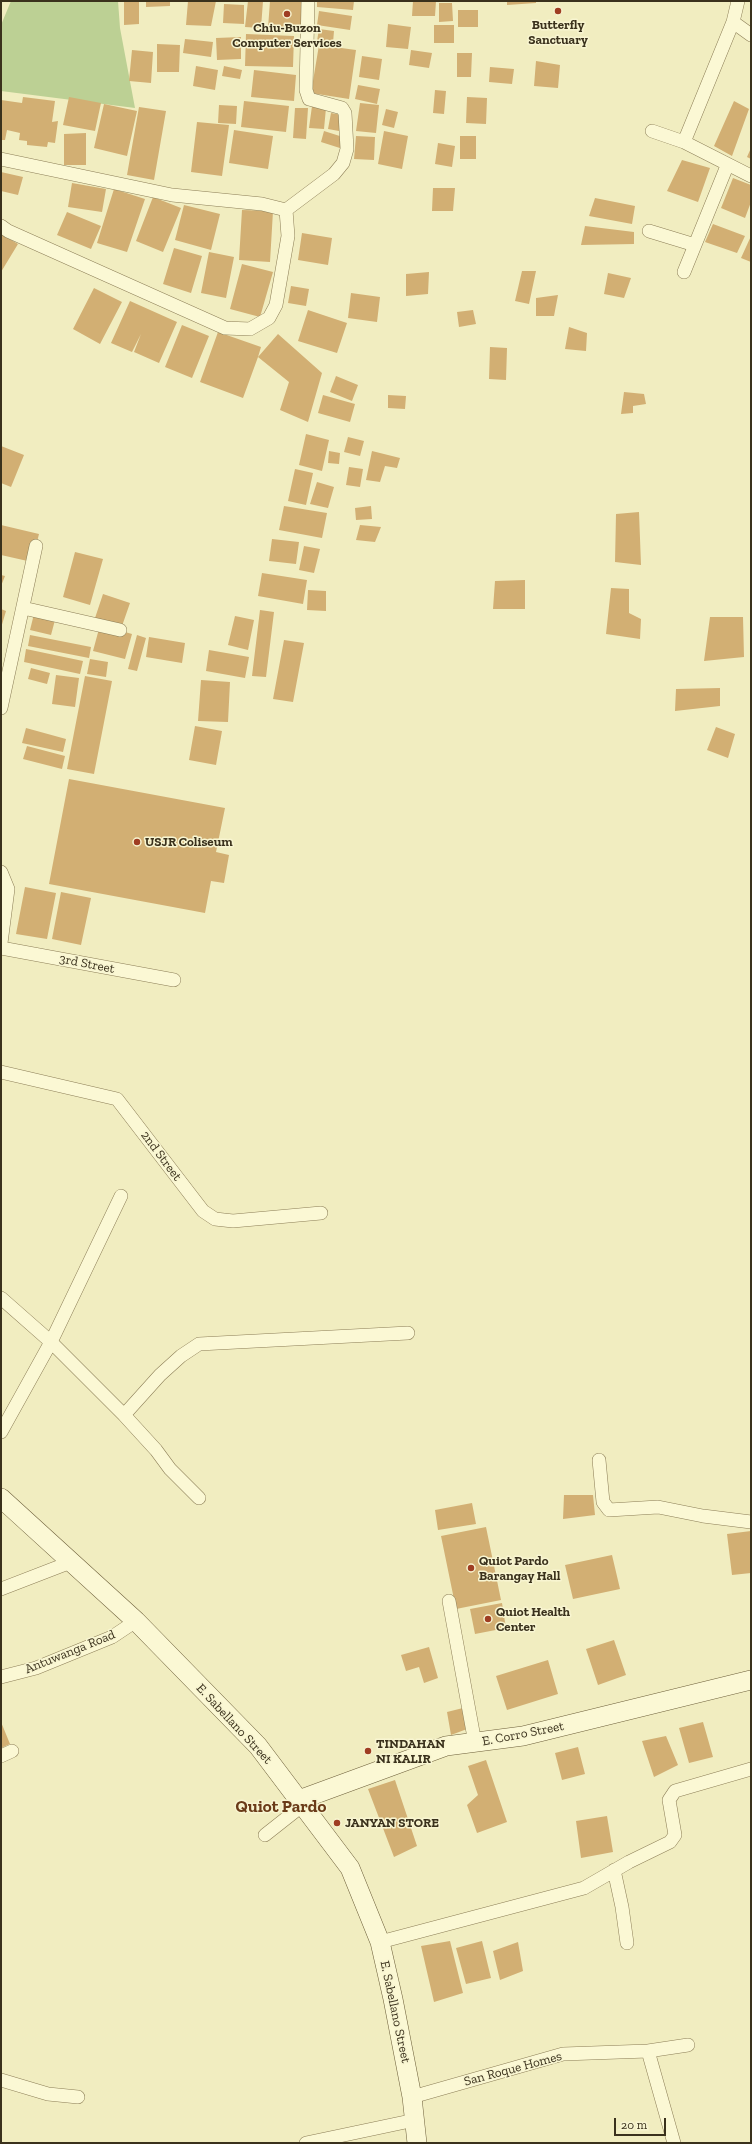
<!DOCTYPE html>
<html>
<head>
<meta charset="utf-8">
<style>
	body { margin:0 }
	#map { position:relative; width:752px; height:2144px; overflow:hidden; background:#f1edc0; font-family:"Zilla Slab",serif }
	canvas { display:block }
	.frame { position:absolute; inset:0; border:2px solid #3a311c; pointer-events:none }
	.scale { position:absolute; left:614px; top:2118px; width:52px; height:18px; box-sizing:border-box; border:2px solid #3a311c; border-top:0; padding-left:5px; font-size:12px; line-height:14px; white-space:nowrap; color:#3a311c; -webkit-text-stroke:3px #f8f5d1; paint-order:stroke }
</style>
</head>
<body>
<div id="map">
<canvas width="752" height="2144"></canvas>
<div class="frame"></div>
<div class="scale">20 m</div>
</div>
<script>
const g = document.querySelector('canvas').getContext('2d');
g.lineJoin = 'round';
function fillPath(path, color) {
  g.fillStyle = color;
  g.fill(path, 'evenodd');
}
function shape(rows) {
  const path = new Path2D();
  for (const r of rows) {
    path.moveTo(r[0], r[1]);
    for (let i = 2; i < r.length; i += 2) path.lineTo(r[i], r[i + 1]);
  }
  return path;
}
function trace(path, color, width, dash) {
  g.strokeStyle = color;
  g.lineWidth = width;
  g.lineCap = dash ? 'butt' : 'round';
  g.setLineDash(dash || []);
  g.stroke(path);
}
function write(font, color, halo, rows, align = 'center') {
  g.font = font + ' "Zilla Slab",serif';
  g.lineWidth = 3;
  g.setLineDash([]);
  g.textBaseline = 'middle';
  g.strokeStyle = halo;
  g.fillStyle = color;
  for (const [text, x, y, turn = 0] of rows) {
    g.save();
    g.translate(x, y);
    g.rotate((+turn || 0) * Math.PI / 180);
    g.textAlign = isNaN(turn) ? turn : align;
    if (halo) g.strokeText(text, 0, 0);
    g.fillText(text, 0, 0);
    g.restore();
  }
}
fillPath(shape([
	[11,1,118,1,120,28,135,108,1,91,1,25]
]), '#bcd094');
fillPath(shape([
	[124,1,139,1,139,24,124,25],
	[146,1,170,1,170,6,146,7],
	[188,1,216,1,211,26,186,25],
	[248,1,263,1,261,28,245,27],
	[270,1,306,1,304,30,268,28],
	[317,1,354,1,353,10,317,7],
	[413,1,436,1,435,16,412,16],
	[507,1,536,1,536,3,507,5],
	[439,3,452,3,453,21,439,22],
	[224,4,244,5,244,24,223,23],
	[458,10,478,10,478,27,458,27],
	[319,11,352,16,350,30,317,25],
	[388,24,411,27,408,49,386,47],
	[434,25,454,25,454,43,434,43],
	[319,29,334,31,333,43,317,41],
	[246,34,294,36,293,67,245,66],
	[241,37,241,59,217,60,216,38],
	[185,39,213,42,211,57,183,53],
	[157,44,180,45,179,72,157,72],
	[319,45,356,50,349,99,311,93],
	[132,50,153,52,151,83,129,81],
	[411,50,432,53,429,68,409,65],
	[457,53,472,53,471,77,457,77],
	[362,56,382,59,379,80,359,77],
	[536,61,560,65,558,88,534,86],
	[196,66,218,70,215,90,193,86],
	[224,66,242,70,240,79,222,76],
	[490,67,514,69,512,84,489,82],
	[254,70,296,75,294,101,251,97],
	[358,85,380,89,377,104,355,99],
	[435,90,446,91,444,114,433,113],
	[23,97,55,101,52,122,58,121,55,143,48,142,47,147,27,145,27,141,19,140,20,133,7,130,5,140,1,140,1,100,22,103],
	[69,97,101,103,95,131,63,125],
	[467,97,487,98,486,124,466,123],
	[244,101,289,106,286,132,241,127],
	[734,101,749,109,732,156,714,146],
	[360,103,379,105,376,133,356,131],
	[104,104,137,111,127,156,94,148],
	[219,105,237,106,236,124,218,123],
	[312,106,326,108,324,129,309,128],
	[139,107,166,111,154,180,127,175],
	[295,108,308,108,306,139,293,138],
	[386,109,398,112,394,128,382,125],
	[331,113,342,115,339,131,328,129],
	[197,122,229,125,222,176,191,172],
	[234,130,273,136,268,169,229,163],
	[324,131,346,138,343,149,321,142],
	[384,131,408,136,402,169,378,164],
	[86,133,86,165,64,165,64,134],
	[356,136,375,137,374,160,354,159],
	[460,136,476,136,476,159,460,159],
	[438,143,455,146,452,167,435,164],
	[751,148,751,159,747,157],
	[682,160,710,168,698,202,667,191],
	[1,172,23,177,18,195,1,191],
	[733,178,751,185,751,202,745,218,721,208],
	[72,183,106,189,102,212,68,207],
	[433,188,455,188,453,211,432,211],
	[114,189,145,199,127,252,97,243],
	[153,197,181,208,163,252,136,241],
	[595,198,635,206,632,224,589,216],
	[184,205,220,214,211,250,175,240],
	[242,210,273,211,270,262,239,260],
	[67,212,101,226,91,249,57,235],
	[713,224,745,236,737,253,705,242],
	[585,226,634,232,634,244,581,245],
	[302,233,332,238,328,265,298,260],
	[1,234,18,244,1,272],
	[751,236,751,262,741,258],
	[174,248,202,256,191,293,163,284],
	[209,252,234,257,226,298,201,293],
	[242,264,273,272,260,317,230,309],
	[522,271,536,271,529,304,515,301],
	[429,272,428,294,406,296,406,274],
	[608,273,631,278,624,298,604,294],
	[291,286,309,289,306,306,288,303],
	[94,288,122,302,100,344,73,329],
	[351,293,380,297,377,322,348,318],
	[558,295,554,316,536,316,536,298],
	[130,301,177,322,159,363,134,352,141,334,132,352,111,343],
	[308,310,347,323,337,353,298,341],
	[473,310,476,324,459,327,457,312],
	[182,325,209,336,192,378,165,367],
	[569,327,587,333,586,351,565,349],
	[218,332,261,347,258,357,278,334,322,373,308,422,280,410,289,382,258,357,243,398,200,382],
	[490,347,507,348,506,380,489,379],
	[336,376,358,385,352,401,330,392],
	[624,392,644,394,646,404,633,406,633,413,621,414],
	[323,395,355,404,350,422,318,413],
	[388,395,406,396,405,409,388,408],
	[306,434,329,440,322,471,299,465],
	[348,437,364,441,360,456,344,452],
	[1,446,24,455,11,487,1,483],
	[329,451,340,453,339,464,328,463],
	[372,451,400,458,397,468,385,466,380,482,366,480],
	[349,467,363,469,360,487,346,485],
	[295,469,313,473,306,505,288,501],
	[317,482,334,487,328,508,310,504],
	[284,506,327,513,322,538,279,530],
	[371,506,372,519,356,520,355,508],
	[639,512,641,565,615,562,616,514],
	[1,525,39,534,32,562,1,555],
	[360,525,381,527,375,542,356,540],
	[272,539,299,542,296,564,269,561],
	[304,546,320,549,314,573,299,570],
	[75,552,103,559,90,605,63,597],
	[262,573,307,580,303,604,258,596],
	[1,575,5,576,1,586],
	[525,580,525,609,493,609,495,581],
	[611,588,629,589,629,613,641,619,640,639,606,634],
	[308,590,326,591,326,611,307,610],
	[103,594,130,603,122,626,95,618],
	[1,609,6,611,1,628],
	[260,610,274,612,266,677,252,676],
	[34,614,55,620,51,635,30,630],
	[235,616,254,620,248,650,228,645],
	[710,617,743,617,744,657,704,661],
	[100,625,132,634,125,659,93,651],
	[30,635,91,647,89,658,28,646],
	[137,635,146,638,137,671,128,669],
	[149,637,185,643,182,663,146,657],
	[284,640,304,643,293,702,273,699],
	[26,649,83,661,80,674,24,662],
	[209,650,249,657,245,678,206,671],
	[90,659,108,662,106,677,87,674],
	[31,668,50,673,47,684,28,679],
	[56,675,79,678,75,707,52,704],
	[85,676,112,681,94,774,67,769],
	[201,680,230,682,228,722,198,721],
	[720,688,720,706,675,711,676,689],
	[195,726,222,731,216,765,189,760],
	[716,727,735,734,728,758,707,750],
	[26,728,66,739,63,752,22,743],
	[27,746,65,756,62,769,23,759],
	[69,779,225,808,216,852,229,855,224,883,211,881,205,913,49,884],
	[25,887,56,893,47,939,16,934],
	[61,892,91,898,81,945,52,939],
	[564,1495,593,1495,595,1515,563,1519],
	[472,1503,476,1524,438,1530,435,1510],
	[486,1527,501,1600,456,1609,441,1536],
	[751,1531,751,1573,732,1575,727,1534],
	[612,1555,620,1589,573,1599,565,1565],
	[502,1603,506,1628,475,1634,470,1609],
	[614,1640,626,1675,598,1685,586,1649],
	[429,1647,438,1678,424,1683,419,1667,406,1671,401,1655],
	[548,1660,558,1694,507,1710,496,1676],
	[463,1708,467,1729,451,1735,447,1712],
	[1,1722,10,1744,1,1748],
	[703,1722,713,1757,689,1763,679,1728],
	[666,1736,678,1765,654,1777,642,1741],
	[578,1747,585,1774,562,1780,555,1753],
	[486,1760,507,1822,477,1833,467,1805,478,1795,468,1766],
	[395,1780,417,1846,394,1857,368,1789],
	[607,1816,613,1852,581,1858,576,1821],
	[450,1941,463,1993,434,2002,421,1946],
	[482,1941,491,1978,466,1984,456,1948],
	[518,1942,523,1971,500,1980,493,1951]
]), '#d2af73');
const street = shape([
	[733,22,751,35],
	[652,131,684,142,751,176],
	[684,142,733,22,738,1],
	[1,159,172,195,262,204,286,210,288,236,276,305,269,318,250,329,225,328,8,231,1,226],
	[286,210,334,174,343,163,347,149,345,113,342,108,309,99,306,90,308,1],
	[649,231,695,245],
	[684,272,727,166],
	[23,608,120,630],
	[1,708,36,546],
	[1,872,8,889,1,943],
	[1,948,174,980],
	[1,1072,117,1099,203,1211,215,1219,233,1221,321,1213],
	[1,1298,51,1342,124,1415,156,1450,170,1469,199,1498],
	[124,1415,160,1375,181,1356,199,1344,408,1333],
	[1,1432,51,1342,121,1196],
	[599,1460,603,1502,609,1510,658,1507,703,1516,751,1522],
	[1,1589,71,1562],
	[449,1601,475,1743],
	[1,1677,36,1668,112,1637,136,1621],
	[1,1756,12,1751],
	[265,1835,303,1805],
	[614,1870,622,1907,627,1943],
	[380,1942,584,1888,629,1862,670,1842,675,1835,669,1800,675,1791,751,1769],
	[648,2051,674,2143],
	[1,2080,48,2094,78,2097],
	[412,2097,563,2054,648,2051,688,2045],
	[306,2143,415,2120]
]);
const secondary = shape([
	[1,1498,136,1621,258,1746,350,1868,380,1942,393,1999,412,2097,417,2143],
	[299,1800,446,1746,523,1736,751,1680]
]);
trace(street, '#8c7e57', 14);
trace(secondary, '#6d5f3a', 20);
trace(street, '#fbf8d4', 13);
trace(secondary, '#fbf8d4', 19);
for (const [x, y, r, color] of [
	[558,11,4,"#9f3d22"],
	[287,14,4,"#9f3d22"],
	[137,842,4,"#9f3d22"],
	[471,1568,4,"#9f3d22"],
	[488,1619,4,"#9f3d22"],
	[368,1751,4,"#9f3d22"],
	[337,1823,4,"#9f3d22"]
]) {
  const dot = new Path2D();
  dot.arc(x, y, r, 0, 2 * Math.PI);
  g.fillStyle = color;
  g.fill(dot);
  trace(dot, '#f8f5d1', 1.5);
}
write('bold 13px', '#3a311c', '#f8f5d1', [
	["Butterfly",558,25,"center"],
	["Sanctuary",558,40,"center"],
	["Chiu-Buzon",287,28,"center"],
	["Computer Services",287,43,"center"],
	["USJR Coliseum",145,842],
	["Quiot Pardo",479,1561],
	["Barangay Hall",479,1576],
	["Quiot Health",496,1612],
	["Center",496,1627],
	["TINDAHAN",376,1744],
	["NI KALIR",376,1759],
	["JANYAN STORE",345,1823]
], 'left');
write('13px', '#3a311c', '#f8f5d1', [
	["3rd Street",87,964,11],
	["2nd Street",161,1156,53],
	["Antuwanga Road",70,1652,-22],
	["E. Sabellano Street",234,1724,47],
	["E. Corro Street",523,1734,-11],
	["E. Sabellano Street",395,2012,78],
	["San Roque Homes",513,2069,-15]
]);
write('bold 17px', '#6a3b18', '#f8f5d1', [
	["Quiot Pardo",281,1807]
]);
</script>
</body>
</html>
